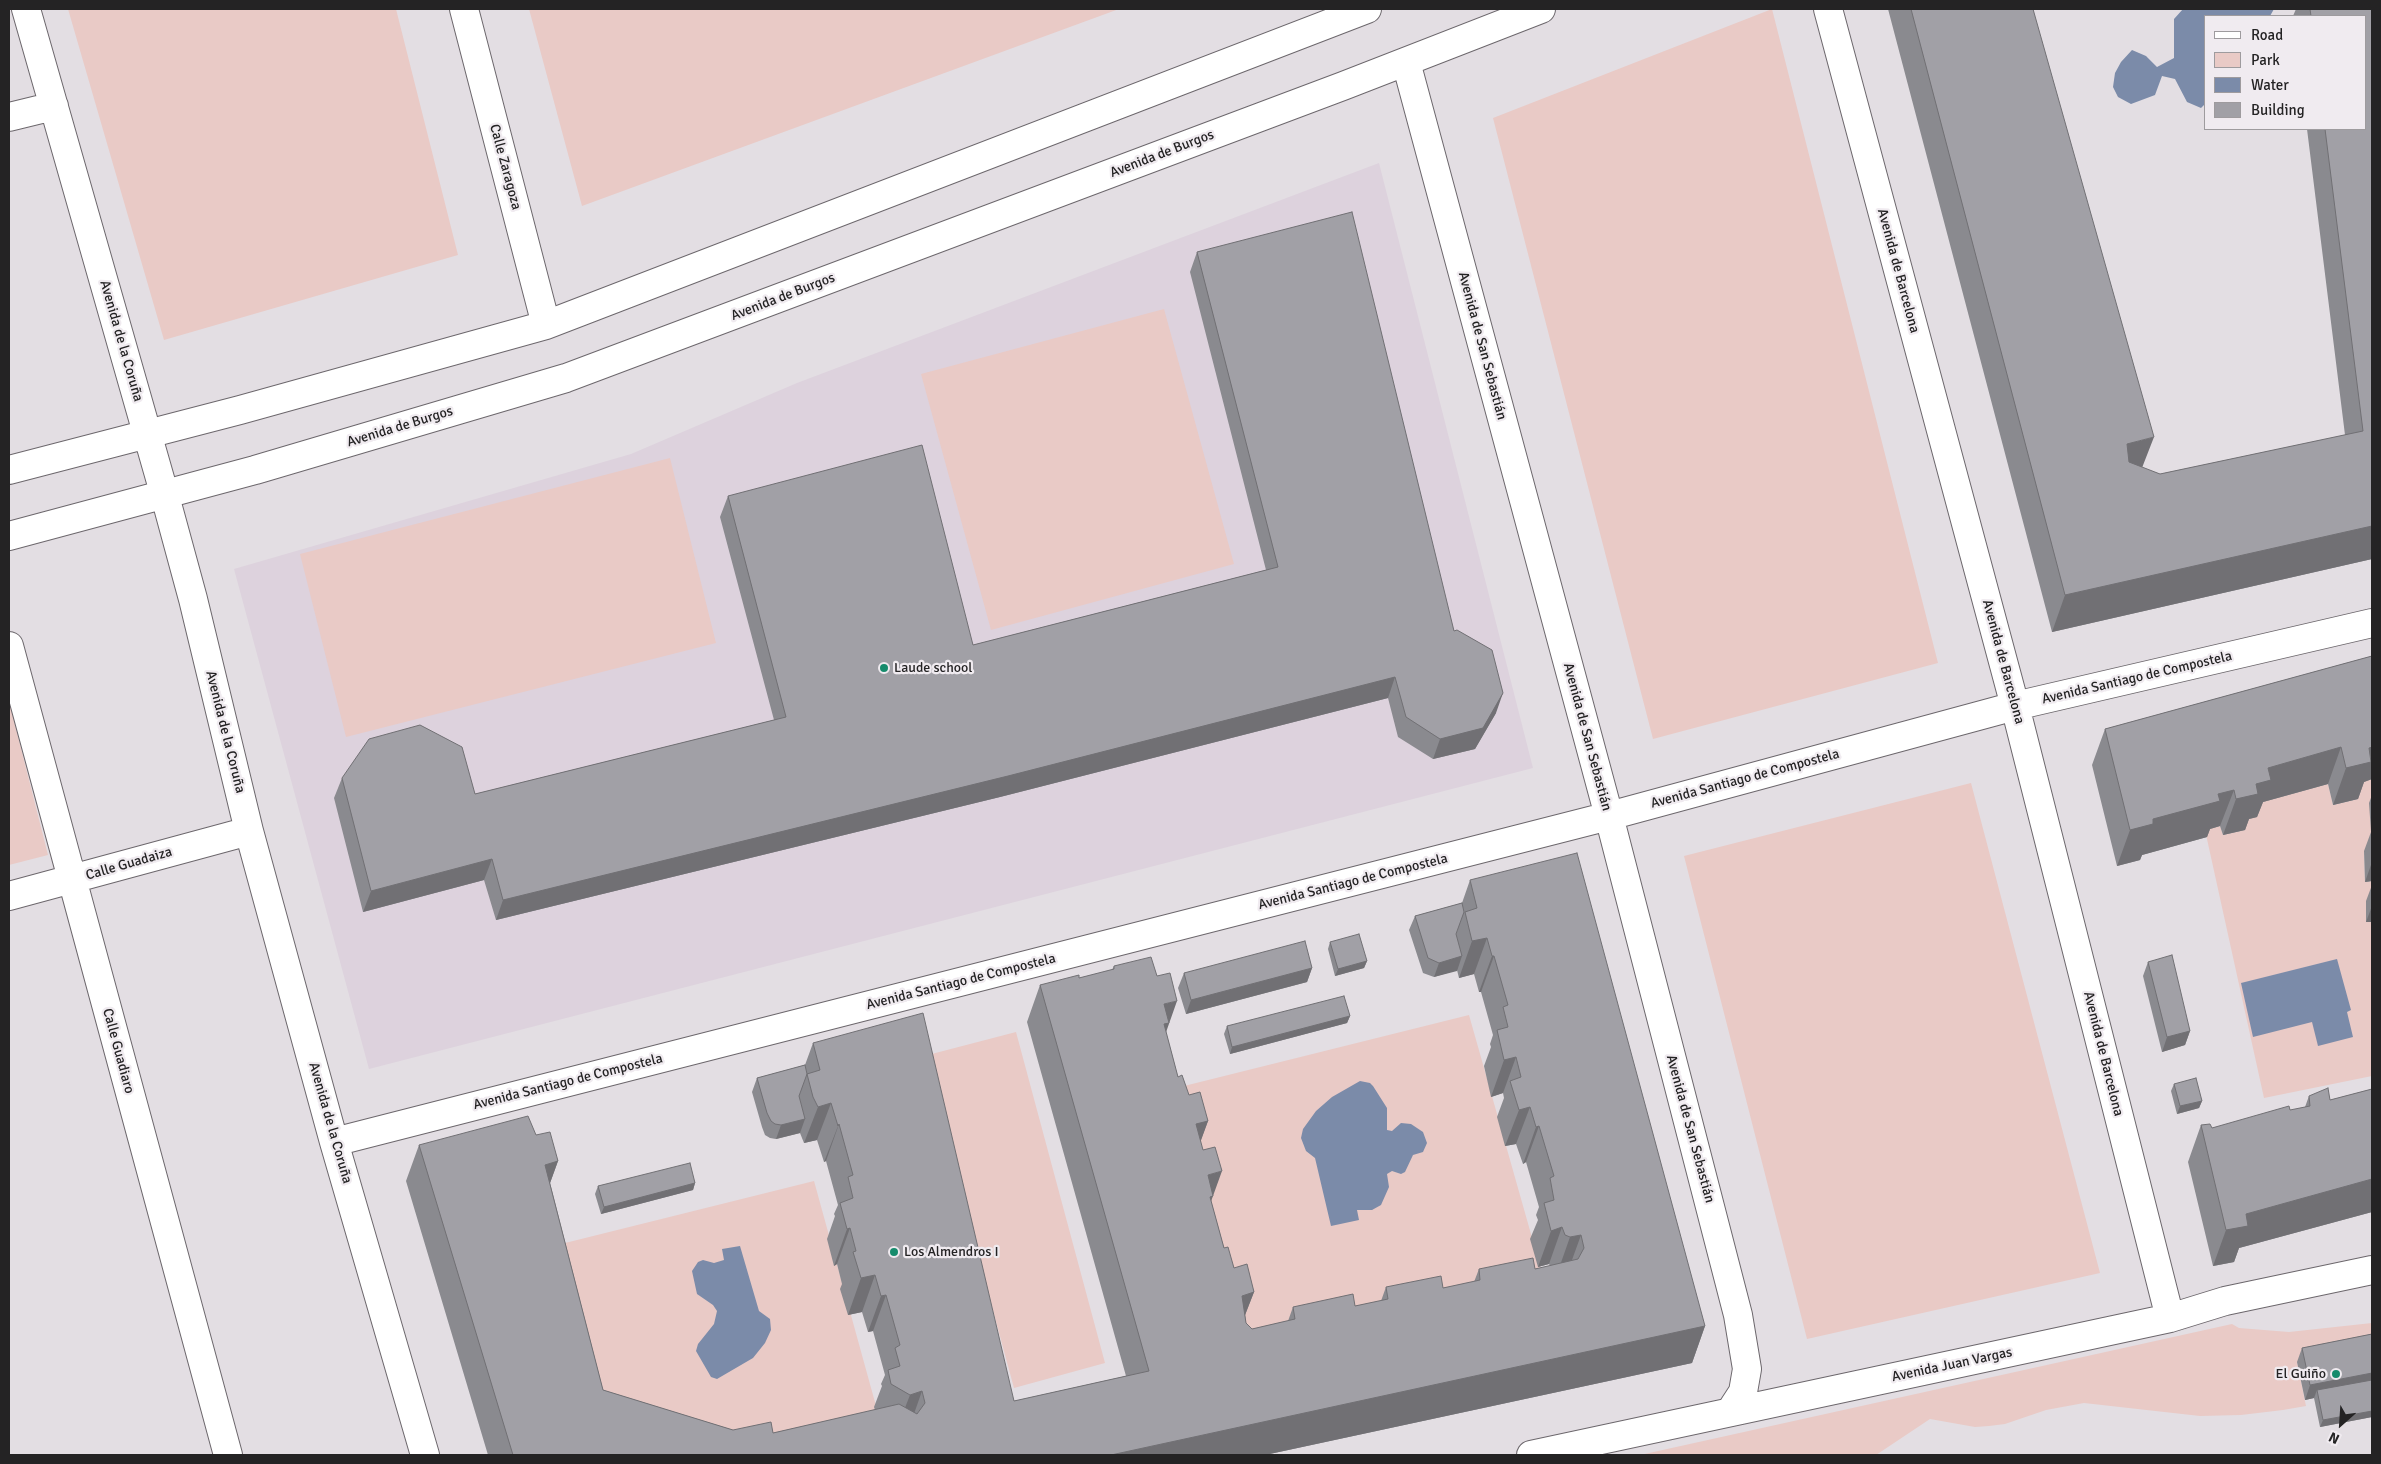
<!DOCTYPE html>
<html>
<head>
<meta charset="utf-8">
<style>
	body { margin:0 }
	#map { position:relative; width:2381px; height:1464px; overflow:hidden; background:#e3dee3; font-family:Signika,sans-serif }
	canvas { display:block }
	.frame { position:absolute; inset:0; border:10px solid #242324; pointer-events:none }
	.legend { position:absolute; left:2204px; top:15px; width:162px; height:115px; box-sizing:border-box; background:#f0ebf0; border:1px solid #9e9b9e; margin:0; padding:6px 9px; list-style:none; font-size:15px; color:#242324 }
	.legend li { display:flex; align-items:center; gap:10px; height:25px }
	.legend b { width:25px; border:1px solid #9e9b9e }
	.north { position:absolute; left:2316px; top:1399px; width:50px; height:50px; -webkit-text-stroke:4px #f0ebf0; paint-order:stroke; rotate:206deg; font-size:14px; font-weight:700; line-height:20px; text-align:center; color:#242324 }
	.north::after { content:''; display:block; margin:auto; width:18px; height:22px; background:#242324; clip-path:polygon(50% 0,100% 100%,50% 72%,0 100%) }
</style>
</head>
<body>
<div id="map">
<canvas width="2381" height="1464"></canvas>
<div class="frame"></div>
<ul class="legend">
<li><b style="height:6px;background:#fff"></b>Road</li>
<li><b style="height:14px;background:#e9cac6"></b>Park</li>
<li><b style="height:14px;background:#7b8ba9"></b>Water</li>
<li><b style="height:14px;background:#a1a0a6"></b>Building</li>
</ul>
<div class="north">N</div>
</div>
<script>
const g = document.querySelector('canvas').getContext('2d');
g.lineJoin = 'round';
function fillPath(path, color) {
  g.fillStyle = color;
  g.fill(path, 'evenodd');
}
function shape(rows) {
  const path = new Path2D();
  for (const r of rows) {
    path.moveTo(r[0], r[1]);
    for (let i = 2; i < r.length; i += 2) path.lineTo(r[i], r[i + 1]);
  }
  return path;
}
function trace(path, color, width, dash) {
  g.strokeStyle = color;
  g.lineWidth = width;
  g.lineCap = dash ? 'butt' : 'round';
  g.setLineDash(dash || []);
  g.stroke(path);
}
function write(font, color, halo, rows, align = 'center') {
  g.font = font + ' Signika,sans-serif';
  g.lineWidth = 4.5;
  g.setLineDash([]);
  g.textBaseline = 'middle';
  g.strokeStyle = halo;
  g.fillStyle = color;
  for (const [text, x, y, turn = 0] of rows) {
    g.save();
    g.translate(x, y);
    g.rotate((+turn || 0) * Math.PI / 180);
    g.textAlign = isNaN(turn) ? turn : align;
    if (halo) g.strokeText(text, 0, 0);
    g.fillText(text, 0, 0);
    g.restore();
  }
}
fillPath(shape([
	[1379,163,1533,768,369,1069,234,569,631,454,797,383]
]), '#ddd2dd');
fillPath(shape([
	[68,9,396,9,458,255,164,340],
	[529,9,1119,9,582,206],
	[1772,9,1938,663,1653,739,1493,118],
	[1164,309,1234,564,991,630,921,374],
	[670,458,716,643,346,737,300,554],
	[9,701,48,855,9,865],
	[2372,779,2372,846,2364,852,2365,882,2372,881,2372,901,2366,901,2366,922,2372,922,2372,1076,2264,1098,2205,830,2220,826,2223,835,2244,830,2243,821,2254,804,2328,784,2333,805,2358,799,2355,784],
	[1971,783,2100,1273,1807,1339,1684,856],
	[1469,1015,1544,1280,1246,1344,1176,1088],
	[1016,1032,1105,1363,1014,1388,924,1056],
	[814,1181,881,1424,764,1449,598,1397,553,1246],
	[2372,1323,2372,1347,2297,1362,2306,1406,2283,1410,2241,1415,2200,1416,2084,1403,2046,1410,2005,1424,1989,1426,1975,1427,1930,1419,1876,1455,1640,1455,2232,1324,2239,1328,2289,1332]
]), '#e9cac6');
fillPath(shape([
	[2183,9,2274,9,2270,16,2205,16,2205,104,2201,108,2187,102,2175,79,2162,76,2155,95,2131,104,2118,97,2113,87,2115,73,2121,62,2132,50,2146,56,2157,67,2174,58,2174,19],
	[2337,959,2351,1010,2347,1012,2353,1037,2318,1046,2312,1022,2253,1037,2241,983],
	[1360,1081,1370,1083,1373,1086,1387,1108,1387,1130,1392,1131,1401,1123,1411,1124,1423,1132,1427,1143,1423,1152,1413,1155,1405,1172,1401,1174,1392,1171,1387,1174,1389,1187,1381,1205,1372,1210,1357,1210,1359,1220,1331,1226,1315,1158,1306,1151,1301,1138,1303,1129,1316,1111,1332,1097],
	[740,1246,759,1311,770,1319,771,1330,765,1343,753,1358,717,1379,711,1377,696,1351,698,1344,714,1324,717,1311,713,1305,697,1294,692,1271,698,1262,703,1260,714,1263,724,1260,722,1249]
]), '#7b8ba9');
const minor = shape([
	[26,9,165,496,193,599,249,831,334,1142,425,1455],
	[464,9,546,325],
	[1828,9,2015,706,2170,1318],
	[1406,62,1609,816,1738,1315,1747,1369,1743,1392,1730,1412],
	[9,117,54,106],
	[9,470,240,410,546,325,1367,9],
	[9,536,255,470,566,378,1343,86,1541,9],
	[9,646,228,1455],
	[9,896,249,831],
	[334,1142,1609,816,2015,706,2372,623],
	[1531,1455,2170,1318,2225,1301,2372,1270]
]);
trace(minor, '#6c676c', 30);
trace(minor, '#fff', 28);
fillPath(shape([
	[1888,9,2035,9,2033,9,2142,468,2160,474,2345,435,2307,129,2365,129,2365,16,2293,16,2296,9,2372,9,2372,559,2052,632],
	[1197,252,1454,631,1496,713,1475,749,1433,759,1398,737,1388,698,1000,797,496,920,484,880,363,912,334,798,342,778,475,794,774,720,720,517,728,496,973,645,1266,570,1190,272],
	[2372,656,2372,779,2364,782,2358,799,2333,805,2328,784,2263,802,2257,817,2249,819,2245,830,2223,835,2220,826,2210,829,2207,837,2142,855,2140,860,2117,866,2092,765,2105,729],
	[2372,795,2372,881,2365,882,2364,851,2371,832,2369,803],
	[1470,880,1705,1326,1692,1363,1265,1455,488,1455,406,1181,419,1145,536,1135,558,1161,550,1183,603,1390,733,1430,773,1433,875,1410,874,1407,882,1386,881,1384,885,1375,873,1331,868,1332,862,1312,848,1315,840,1289,842,1284,837,1264,834,1266,827,1239,835,1216,834,1214,838,1205,826,1161,824,1162,817,1140,804,1143,800,1133,776,1139,770,1138,765,1135,762,1127,752,1092,757,1078,805,1065,813,1043,1014,1401,1126,1376,1027,1022,1040,985,1079,978,1112,970,1114,966,1166,1032,1178,1077,1189,1095,1208,1121,1200,1142,1211,1201,1224,1248,1234,1268,1254,1292,1245,1315,1246,1323,1252,1329,1288,1321,1293,1307,1355,1306,1381,1301,1386,1287,1443,1288,1474,1282,1479,1269,1535,1269,1550,1266,1549,1264,1538,1267,1530,1239,1538,1220,1536,1215,1539,1207,1526,1162,1523,1164,1516,1144,1505,1146,1497,1117,1504,1098,1503,1093,1491,1097,1484,1066,1491,1047,1490,1044,1493,1035,1481,992,1479,992,1474,974,1459,978,1457,970,1434,977,1423,973,1409,930,1415,916,1462,903],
	[2372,885,2372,922,2366,922,2366,901],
	[1330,942,1367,961,1364,968,1335,976,1328,949],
	[2148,962,2190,1031,2185,1045,2162,1052,2143,976],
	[1312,968,1307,982,1186,1014,1178,988,1184,973],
	[1350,1016,1347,1023,1230,1054,1224,1034,1227,1026],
	[2174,1084,2202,1101,2199,1108,2177,1114,2171,1091],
	[2372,1089,2372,1212,2239,1248,2234,1262,2213,1266,2188,1162,2201,1125,2212,1128,2305,1107,2309,1096,2330,1100],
	[695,1183,693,1190,601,1214,595,1194,598,1186],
	[2372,1334,2372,1417,2320,1427,2314,1398,2305,1400,2297,1362,2302,1348]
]), '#8a8a8f');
fillPath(shape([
	[2154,437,2140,473,2114,480,2127,444],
	[2372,526,2372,559,2052,632,2065,595],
	[1395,677,1388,698,1000,797,496,920,503,900],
	[1503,693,1496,713,1475,749,1433,759,1440,739],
	[2341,747,2328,784,2263,802,2257,817,2249,819,2245,830,2223,835,2236,799,2256,784,2268,768],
	[2372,747,2372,779,2364,782,2358,799,2333,805,2346,768,2369,748],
	[2234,790,2220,826,2210,829,2207,837,2142,855,2140,860,2117,866,2130,830,2153,819,2218,794],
	[492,859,484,880,363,912,371,891],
	[2372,862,2372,881,2365,882],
	[2372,906,2372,922,2366,922],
	[1487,938,1474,974,1459,978,1472,941],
	[1462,956,1457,971,1434,977,1439,963],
	[1492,956,1494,956,1481,992,1479,992],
	[1367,961,1364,968,1335,976,1338,969],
	[1312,968,1307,982,1186,1014,1191,1000],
	[1177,1001,1164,1038,1164,1004],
	[1350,1016,1347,1023,1230,1054,1232,1047],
	[2190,1031,2185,1045,2162,1052,2167,1037],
	[1516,1057,1503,1093,1491,1097,1504,1060],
	[2202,1101,2199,1108,2177,1114,2180,1106],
	[831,1103,817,1140,804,1143,818,1107],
	[1530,1107,1516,1144,1505,1146,1519,1110],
	[805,1119,800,1133,776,1139,781,1125],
	[1208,1121,1195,1157,1196,1124],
	[839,1124,826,1161,824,1162,838,1126],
	[1539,1126,1526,1162,1523,1164,1536,1127],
	[558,1161,545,1197,545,1165],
	[1222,1171,1200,1232,1208,1175],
	[2372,1179,2372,1212,2239,1248,2234,1262,2213,1266,2226,1230,2246,1214],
	[695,1183,693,1190,601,1214,604,1207],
	[1562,1227,1549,1264,1538,1267,1551,1231],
	[850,1228,837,1264,834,1266,847,1229],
	[1581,1235,1568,1271,1557,1274,1570,1237],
	[875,1275,862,1312,848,1315,861,1278],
	[1254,1292,1240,1328,1242,1296],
	[886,1295,873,1331,868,1332,881,1296],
	[1705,1326,1692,1363,1265,1455,1111,1455],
	[2372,1373,2372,1387,2317,1390,2314,1398,2305,1400,2310,1385],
	[922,1391,909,1428,896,1431,910,1395],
	[2372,1411,2372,1417,2320,1427,2323,1420]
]), '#717074');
const building = shape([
	[1911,9,2033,9,2154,437,2127,444,2129,462,2160,474,2363,431,2325,129,2365,129,2365,16,2311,16,2310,9,2372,9,2372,526,2065,595,1911,9],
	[1352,212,1454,631,1457,630,1492,650,1503,693,1483,728,1440,739,1406,717,1395,677,1008,776,503,900,492,859,371,891,342,778,369,739,420,725,462,747,475,794,786,717,728,496,922,445,973,645,1278,567,1197,252,1352,212],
	[2372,656,2372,747,2369,748,2371,762,2346,768,2341,747,2268,768,2271,780,2256,784,2258,794,2236,799,2234,790,2218,794,2220,801,2153,819,2153,824,2130,830,2105,729,2372,656],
	[1577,853,1705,1326,1111,1455,513,1455,419,1145,528,1116,536,1135,550,1132,558,1161,545,1165,603,1390,733,1430,771,1422,773,1433,899,1404,917,1414,925,1403,922,1391,910,1395,891,1384,888,1370,900,1366,895,1348,900,1345,886,1295,881,1296,875,1275,861,1278,853,1252,856,1251,850,1228,847,1229,840,1203,853,1198,848,1177,853,1175,839,1124,838,1126,831,1103,818,1107,813,1097,807,1074,820,1070,813,1043,923,1013,1014,1401,1149,1371,1040,985,1079,975,1079,978,1114,969,1114,966,1151,957,1157,976,1170,973,1177,1001,1164,1004,1169,1023,1164,1024,1178,1077,1182,1075,1189,1095,1200,1092,1208,1121,1196,1124,1203,1150,1215,1147,1222,1171,1208,1175,1213,1196,1210,1197,1224,1248,1228,1247,1234,1268,1247,1264,1254,1292,1242,1296,1246,1323,1252,1329,1295,1319,1293,1307,1353,1294,1355,1306,1388,1299,1386,1287,1441,1276,1443,1288,1480,1280,1479,1269,1533,1258,1535,1269,1578,1259,1584,1248,1581,1235,1570,1237,1565,1235,1562,1227,1551,1231,1544,1203,1554,1200,1550,1178,1554,1176,1539,1126,1536,1127,1530,1107,1519,1110,1510,1081,1521,1077,1516,1057,1504,1060,1497,1030,1508,1027,1503,1007,1508,1005,1494,956,1492,956,1487,938,1472,941,1465,912,1477,908,1470,880,1577,853],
	[1462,903,1464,912,1456,934,1462,956,1439,963,1428,958,1415,916,1462,903],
	[1359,934,1367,961,1338,969,1330,942,1359,934],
	[1305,941,1312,968,1191,1000,1184,973,1305,941],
	[2172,955,2190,1031,2167,1037,2148,962,2172,955],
	[1344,996,1350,1016,1232,1047,1227,1026,1344,996],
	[805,1065,807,1074,799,1096,805,1119,781,1125,775,1124,771,1121,767,1113,757,1078,805,1065],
	[2196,1078,2202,1101,2180,1106,2174,1084,2196,1078],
	[2328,1088,2330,1100,2372,1089,2372,1179,2246,1214,2248,1226,2226,1230,2201,1125,2210,1124,2212,1128,2289,1106,2290,1110,2310,1106,2309,1096,2328,1088],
	[690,1163,695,1183,604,1207,598,1186,690,1163],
	[2372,1334,2372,1373,2310,1385,2302,1348,2372,1334],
	[2372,1380,2372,1411,2323,1420,2317,1390,2372,1380]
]);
fillPath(building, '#a1a0a6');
trace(building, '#717074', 1);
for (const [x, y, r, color] of [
	[884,668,5,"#168b6c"],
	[894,1252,5,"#168b6c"],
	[2336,1374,5,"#168b6c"]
]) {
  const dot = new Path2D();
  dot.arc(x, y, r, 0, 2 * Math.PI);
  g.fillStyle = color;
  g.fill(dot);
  trace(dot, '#f0ebf0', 2);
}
write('14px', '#242324', '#f0ebf0', [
	["Avenida de Burgos",1162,154,-21],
	["Calle Zaragoza",505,167,75],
	["Avenida de Barcelona",1898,271,75],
	["Avenida de Burgos",783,297,-21],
	["Avenida de la Coruña",121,341,74],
	["Avenida de San Sebastián",1482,346,75],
	["Avenida de Burgos",400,427,-17],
	["Avenida de Barcelona",2003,662,75],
	["Avenida Santiago de Compostela",2137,678,-13],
	["Avenida de la Coruña",225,732,76],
	["Avenida de San Sebastián",1587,737,75],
	["Avenida Santiago de Compostela",1745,779,-15],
	["Calle Guadaiza",129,864,-16],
	["Avenida Santiago de Compostela",1353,882,-14],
	["Avenida Santiago de Compostela",961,982,-14],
	["Calle Guadiaro",118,1051,75],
	["Avenida de Barcelona",2103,1054,76],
	["Avenida Santiago de Compostela",568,1082,-14],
	["Avenida de la Coruña",330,1123,74],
	["Avenida de San Sebastián",1690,1129,75],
	["Avenida Juan Vargas",1952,1365,-12]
]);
write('14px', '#242324', '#f0ebf0', [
	["Laude school",894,668],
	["Los Almendros I",904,1252],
	["El Guiño",2326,1374,"right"]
], 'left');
</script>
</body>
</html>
